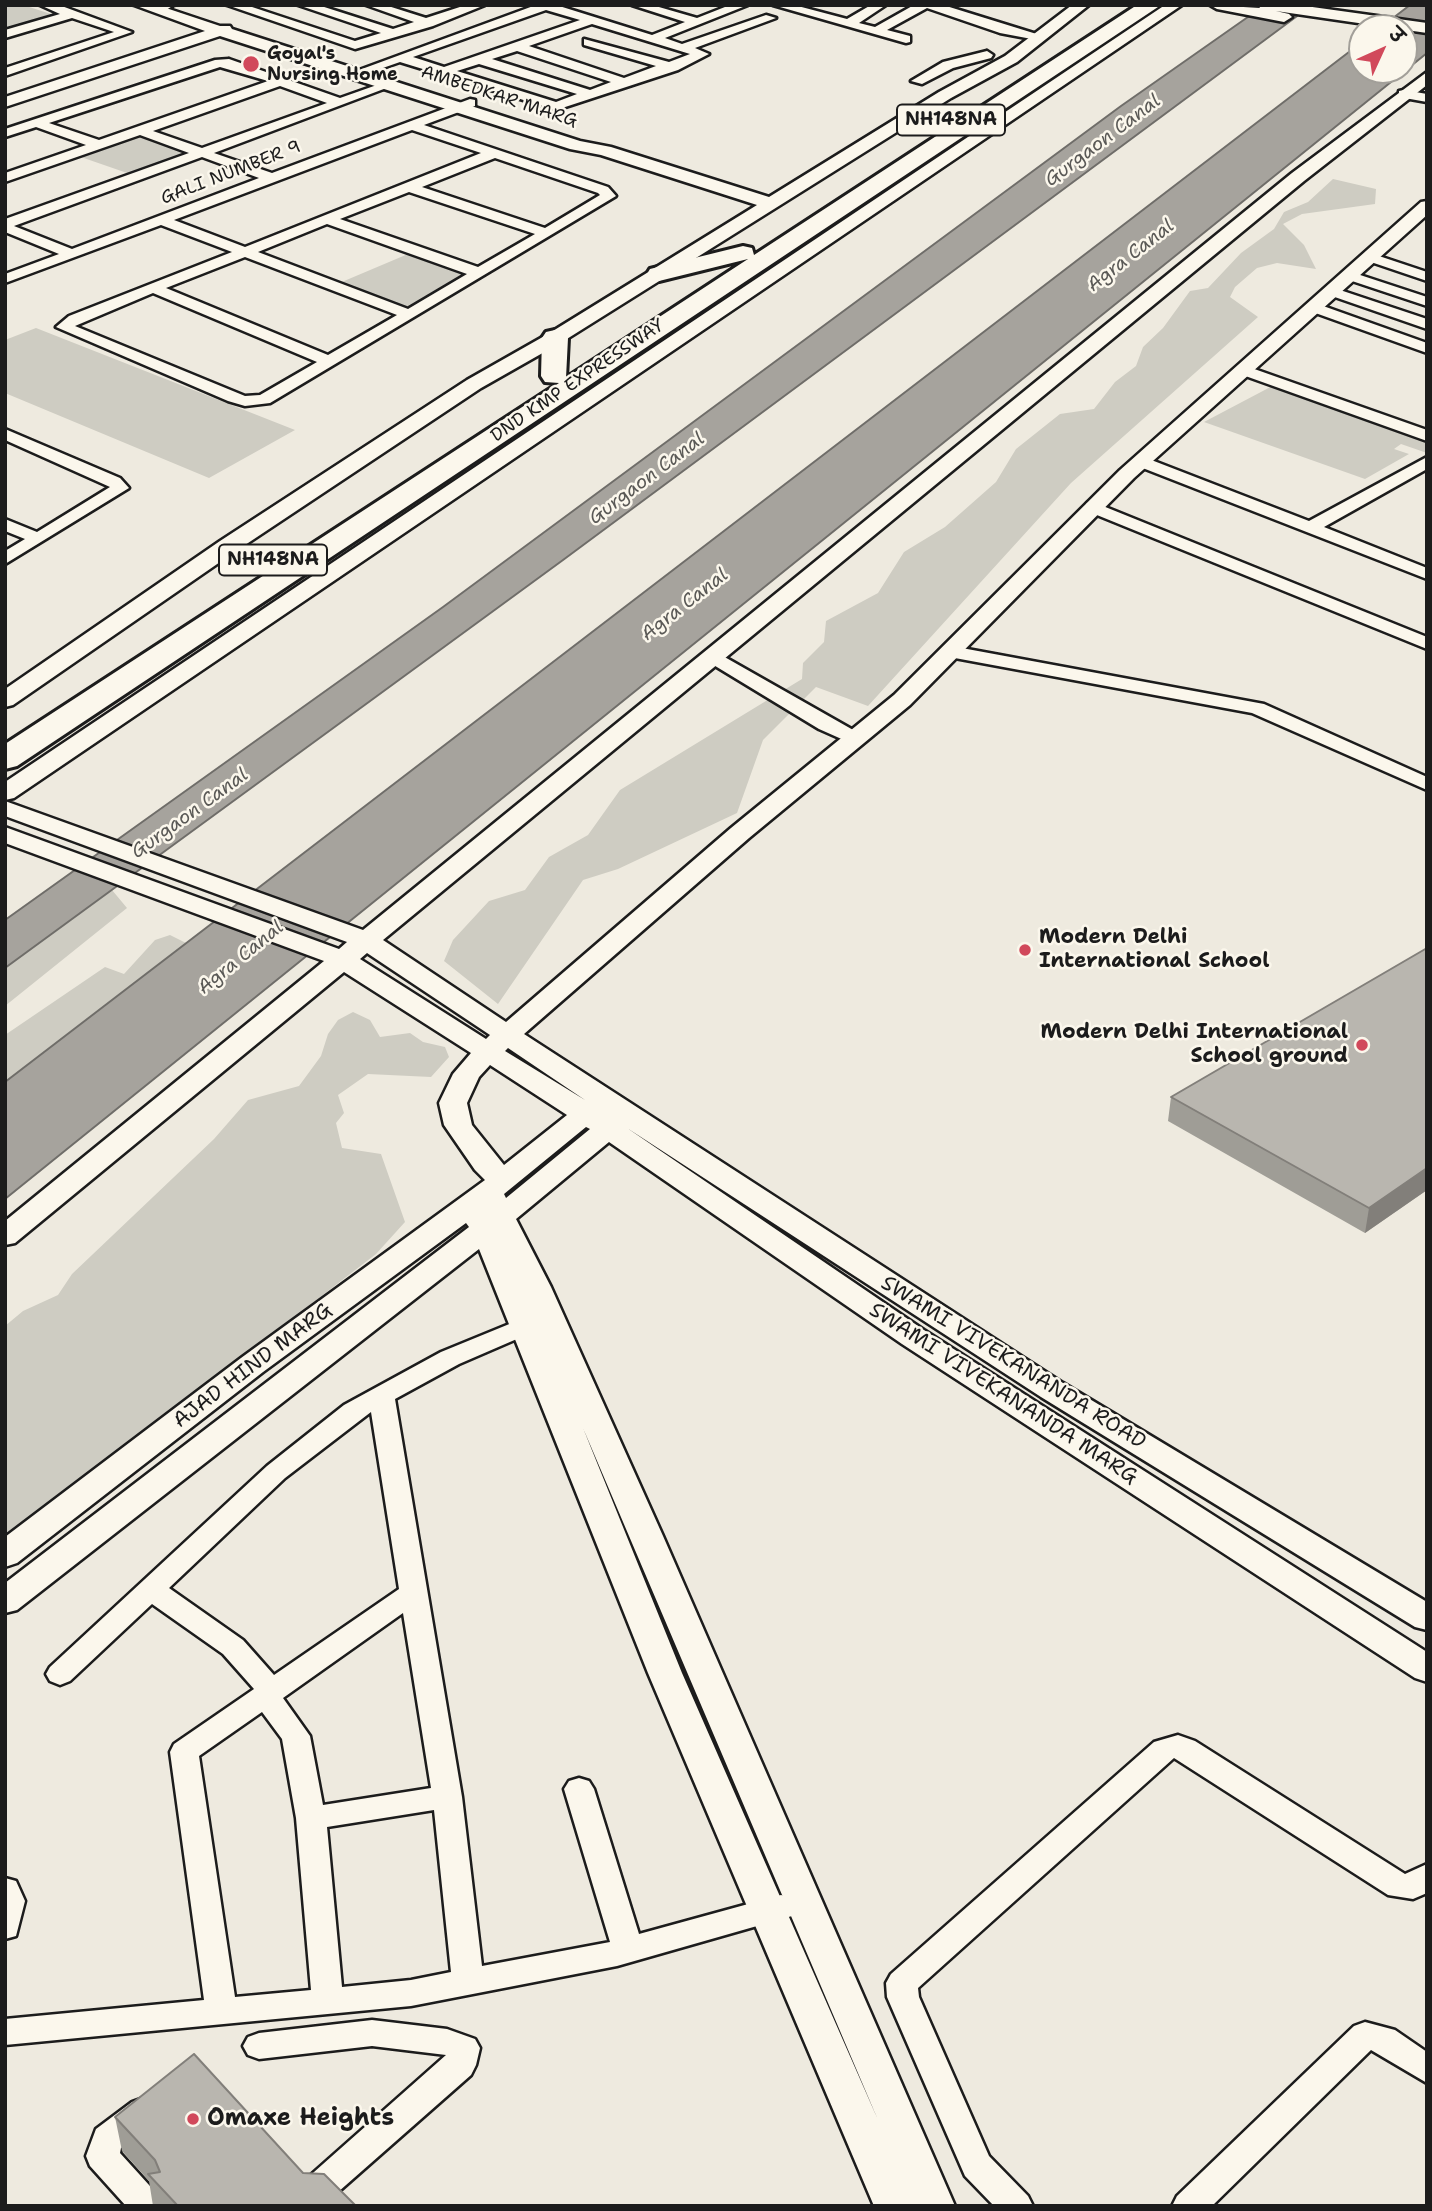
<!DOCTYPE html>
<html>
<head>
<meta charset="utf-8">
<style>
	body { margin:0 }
	#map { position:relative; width:1432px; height:2211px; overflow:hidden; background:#eeeadf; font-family:"Shantell Sans","Playpen Sans Deva",sans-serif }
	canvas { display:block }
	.frame { position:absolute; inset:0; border:7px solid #1c1c1c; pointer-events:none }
	.north { position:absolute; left:1348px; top:14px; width:70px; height:70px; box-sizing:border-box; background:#fbf7ec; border:2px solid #a29f99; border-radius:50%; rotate:45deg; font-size:19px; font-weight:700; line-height:28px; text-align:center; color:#1c1c1c }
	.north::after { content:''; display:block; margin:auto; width:24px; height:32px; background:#d1495b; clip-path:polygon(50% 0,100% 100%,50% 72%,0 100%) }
</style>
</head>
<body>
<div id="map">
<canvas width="1432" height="2211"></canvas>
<div class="frame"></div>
<div class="north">उ</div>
</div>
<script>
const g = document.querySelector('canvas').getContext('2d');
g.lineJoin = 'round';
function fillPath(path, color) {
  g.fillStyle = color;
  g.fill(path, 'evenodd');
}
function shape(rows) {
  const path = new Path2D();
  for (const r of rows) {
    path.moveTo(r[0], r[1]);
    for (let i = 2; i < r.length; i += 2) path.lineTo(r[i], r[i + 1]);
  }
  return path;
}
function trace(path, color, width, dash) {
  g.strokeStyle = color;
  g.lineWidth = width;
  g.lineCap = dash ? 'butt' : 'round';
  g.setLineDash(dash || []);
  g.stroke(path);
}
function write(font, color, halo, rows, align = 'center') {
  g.font = font + ' "Shantell Sans",sans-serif';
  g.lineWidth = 5;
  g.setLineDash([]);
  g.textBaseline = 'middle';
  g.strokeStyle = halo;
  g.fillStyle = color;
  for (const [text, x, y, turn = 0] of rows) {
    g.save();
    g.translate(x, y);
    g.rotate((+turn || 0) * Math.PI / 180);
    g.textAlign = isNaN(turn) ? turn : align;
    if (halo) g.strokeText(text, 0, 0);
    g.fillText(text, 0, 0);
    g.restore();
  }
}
fillPath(shape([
	[5,5,23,5,51,14,5,29],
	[139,134,191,152,130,174,78,156],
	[1333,179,1376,189,1375,204,1302,214,1283,224,1304,245,1316,269,1277,263,1257,268,1235,287,1230,297,1258,317,1071,483,868,706,816,687,763,740,737,813,618,869,583,880,498,1004,444,961,453,940,489,901,525,890,549,857,588,835,620,790,802,679,803,663,824,642,826,621,878,593,904,552,945,527,996,482,1016,449,1060,414,1094,409,1115,382,1136,366,1143,347,1163,328,1190,291,1208,288,1241,253,1274,229,1284,212,1308,202],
	[408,254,466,275,404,310,337,284],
	[36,328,295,430,209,478,5,393,5,340],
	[1278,383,1427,435,1427,453,1401,444,1394,449,1409,454,1365,479,1204,422],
	[112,890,127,908,5,1006,5,968],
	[170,935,186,943,5,1082,5,1035,105,967,124,974,155,940],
	[353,1012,370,1020,380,1037,410,1033,423,1042,445,1047,449,1057,431,1077,368,1074,338,1095,344,1113,336,1123,342,1148,381,1154,405,1222,376,1254,5,1540,5,1326,23,1311,58,1295,72,1274,214,1139,248,1100,299,1086,321,1056,328,1034,338,1020]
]), '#ceccc2');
const water = shape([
	[1265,5,1312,5,563,560,5,968,5,920,443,607,1121,106,1265,5],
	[1410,5,1427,5,1427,53,5,1199,5,1082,1362,42,1362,70,1404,70,1404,28,1380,28,1410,5]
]);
fillPath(water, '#a6a39d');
trace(water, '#6f6d69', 2);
const minor = shape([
	[40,5,59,5,132,32,5,76,5,68,114,32,72,18,5,38,5,30,60,14,40,5],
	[174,5,166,10,160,6,160,5,174,5],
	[227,5,246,5,355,41,381,33,298,5,318,5,393,29,414,22,366,5,385,5,426,18,466,5,485,5,433,26,355,49,227,5],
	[536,5,556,5,652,35,685,22,632,5,652,5,697,18,730,5,748,5,665,38,682,44,766,15,776,18,695,48,709,54,678,70,556,110,400,62,357,77,351,73,536,5],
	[546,10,580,20,444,67,413,57,546,10],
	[592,24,690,54,669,62,584,39,584,45,656,66,624,78,529,46,592,24],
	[517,51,611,82,590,90,492,59,517,51],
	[479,64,577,94,556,102,457,71,479,64],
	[773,5,794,5,847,19,871,5,886,5,859,23,875,27,914,5,943,5,1043,36,1037,40,1000,33,927,8,887,30,910,36,910,42,906,43,773,5],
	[987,51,993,55,991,58,953,68,922,84,911,81,943,62,987,51],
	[229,59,340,98,391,80,397,84,214,153,272,173,470,99,475,100,475,106,424,125,608,187,616,196,270,403,245,406,228,401,56,327,69,316,232,252,161,225,5,283,5,274,59,254,5,232,5,219,189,153,140,135,5,182,5,173,86,145,36,127,5,137,5,129,215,60,229,59],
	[220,67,268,81,99,140,49,123,220,67],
	[280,86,327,103,202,148,153,131,280,86],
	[412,130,481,153,245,247,174,220,412,130],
	[202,157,259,178,72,249,14,226,202,157],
	[495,158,598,193,600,195,545,228,422,187,495,158],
	[409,192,535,234,478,267,340,219,409,192],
	[327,224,467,274,408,309,258,252,327,224],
	[245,257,397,315,328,355,166,288,245,257],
	[153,293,317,362,260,395,245,396,75,326,153,293],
	[1404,90,1427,94,1427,102,1399,97,1399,91,1404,90],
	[1370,253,1427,272,1427,281,1365,260,1365,254,1370,253],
	[1348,271,1427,297,1427,306,1343,278,1341,275,1348,271],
	[1331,287,1427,319,1427,329,1326,294,1324,291,1331,287],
	[1312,302,1427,343,1427,353,1307,310,1304,307,1312,302],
	[1243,365,1427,430,1427,441,1237,373,1237,367,1243,365],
	[5,429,120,478,129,488,5,564,5,551,25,539,5,531,5,519,37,532,110,487,5,440,5,429],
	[1141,456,1309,521,1427,457,1427,469,1324,527,1427,568,1427,579,1135,465,1133,461,1141,456],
	[1093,502,1427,637,1427,649,1087,511,1085,507,1087,503,1093,502],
	[951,646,1264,704,1427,777,1427,790,1252,713,944,656,942,652,951,646],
	[714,651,862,735,865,739,855,745,819,729,707,661,705,657,714,651],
	[524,1318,533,1320,536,1326,533,1332,459,1364,395,1399,462,1797,482,1966,610,1942,564,1789,569,1781,579,1778,589,1781,594,1789,639,1934,781,1895,792,1898,796,1907,792,1916,617,1966,411,2006,5,2045,5,2019,204,2000,170,1752,174,1744,254,1689,223,1654,152,1604,70,1681,60,1685,50,1681,46,1674,50,1667,267,1466,344,1405,441,1352,524,1318],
	[371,1412,399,1589,274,1675,243,1640,169,1588,285,1478,371,1412],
	[403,1613,431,1788,323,1805,310,1736,283,1698,403,1613],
	[262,1712,282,1739,296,1818,311,1990,235,1997,199,1756,262,1712],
	[434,1810,451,1972,411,1980,342,1987,327,1827,434,1810],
	[1178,1735,1195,1741,1405,1874,1427,1864,1427,1893,1413,1899,1388,1895,1174,1758,918,1988,919,1997,989,2156,1028,2196,1033,2206,994,2206,965,2176,887,1997,886,1983,891,1974,1154,1742,1178,1735],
	[5,1878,16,1881,25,1901,16,1936,5,1939,5,1878],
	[372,2020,447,2029,475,2039,480,2048,476,2065,471,2075,329,2200,317,2205,305,2200,300,2190,305,2180,446,2055,372,2046,259,2059,248,2055,243,2046,248,2037,259,2033,372,2020],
	[1365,2022,1395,2030,1427,2052,1427,2083,1371,2050,1212,2206,1172,2206,1177,2196,1354,2026,1365,2022],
	[143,2098,154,2102,159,2112,154,2122,121,2148,120,2153,159,2196,164,2206,126,2206,90,2166,86,2156,96,2129,132,2102,143,2098]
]);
const tertiary = shape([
	[134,5,157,5,220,26,230,26,232,29,580,141,611,147,769,197,939,92,1005,56,1072,5,1089,5,1017,62,951,98,562,342,481,388,236,551,13,705,5,707,5,689,220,541,467,380,548,334,757,205,601,155,570,149,220,36,5,107,5,97,205,31,134,5],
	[1165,5,1182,5,14,798,5,800,5,782,1165,5],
	[1210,5,1260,8,1258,5,1298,5,1427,23,1427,33,1276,11,1289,14,1292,17,1284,22,1217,9,1210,5],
	[1427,72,1427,85,1304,181,383,940,506,1022,731,828,894,695,1120,470,1421,202,1427,201,1427,215,1134,478,910,705,749,838,524,1034,1063,1383,1427,1602,1427,1630,1415,1627,1041,1397,627,1128,924,1330,1427,1652,1427,1682,1415,1678,902,1344,609,1142,516,1219,551,1287,663,1536,955,2206,874,2206,648,1673,479,1249,17,1610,5,1613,5,1583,469,1227,466,1223,263,1372,17,1563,5,1567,5,1537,241,1358,485,1180,475,1170,444,1125,439,1103,453,1074,471,1053,344,972,15,1243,5,1245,5,1221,324,961,5,843,5,827,339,949,347,942,5,816,5,801,363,930,1292,173,1427,72],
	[367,953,490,1035,486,1039,360,959,367,953],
	[508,1048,585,1100,505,1051,508,1048],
	[490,1065,567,1115,504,1165,472,1125,467,1103,479,1077,490,1065],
	[586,1127,590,1129,506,1198,504,1194,586,1127],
	[583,1428,629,1536,878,2120,682,1673,583,1428]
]);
const trunk = shape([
	[1137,5,1161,5,17,766,5,769,5,744,559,383,545,382,541,376,542,338,546,332,555,330,564,332,568,338,566,378,748,259,659,281,650,279,647,274,650,269,743,246,752,248,754,255,1137,5]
]);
trace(minor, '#1c1c1c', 5);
trace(tertiary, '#1c1c1c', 5);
trace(trunk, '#1c1c1c', 6);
fillPath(minor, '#fbf7ec');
fillPath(tertiary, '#fbf7ec');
fillPath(trunk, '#fbf7ec');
fillPath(shape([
	[1427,948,1427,1190,1365,1233,1168,1121,1171,1097],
	[115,2117,303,2173,356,2206,153,2206,149,2181,122,2151]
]), '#9f9d96');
fillPath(shape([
	[1427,1168,1427,1190,1365,1233,1369,1208]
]), '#827f7a');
const building = shape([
	[1427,948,1427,1168,1369,1208,1171,1097,1427,948],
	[194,2054,303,2173,324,2174,356,2206,178,2206,148,2174,160,2172,155,2160,115,2117,194,2054]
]);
fillPath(building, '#b9b6af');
trace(building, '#827f7a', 2);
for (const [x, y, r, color] of [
	[251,64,9,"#d1495b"],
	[1025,950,7,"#d1495b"],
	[1362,1045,7,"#d1495b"],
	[193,2119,7,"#d1495b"]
]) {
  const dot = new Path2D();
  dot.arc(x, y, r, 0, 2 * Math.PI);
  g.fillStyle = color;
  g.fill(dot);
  trace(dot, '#fbf7ec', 2.5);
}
write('bold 18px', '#1c1c1c', '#fbf7ec', [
	["Goyal's",267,54],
	["Nursing Home",267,75]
], 'left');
write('18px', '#1c1c1c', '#fbf7ec', [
	["AMBEDKAR MARG",499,97,18],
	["GALI NUMBER 9",231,173,-21],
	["DND KMP EXPRESSWAY",578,381,-34]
]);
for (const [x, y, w] of [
	[951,120,108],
	[273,560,108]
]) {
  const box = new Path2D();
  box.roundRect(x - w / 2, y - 15.5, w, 31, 5);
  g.fillStyle = '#fbf7ec';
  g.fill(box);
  trace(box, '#1c1c1c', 2);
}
write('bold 19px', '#1c1c1c', null, [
	["NH148NA",951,120],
	["NH148NA",273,560]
]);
write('italic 19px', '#5a5956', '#fbf7ec', [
	["Gurgaon Canal",1103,141,-37],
	["Agra Canal",1131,256,-38],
	["Gurgaon Canal",647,479,-37],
	["Agra Canal",685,605,-38],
	["Gurgaon Canal",190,814,-36],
	["Agra Canal",241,958,-39]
]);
write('bold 21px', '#1c1c1c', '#fbf7ec', [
	["Modern Delhi",1039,938],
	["International School",1039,962],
	["Modern Delhi International",1348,1033,"right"],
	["School ground",1348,1057,"right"]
], 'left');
write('21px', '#1c1c1c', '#fbf7ec', [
	["SWAMI VIVEKANANDA ROAD",1013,1363,32],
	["AJAD HIND MARG",253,1366,-37],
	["SWAMI VIVEKANANDA MARG",1003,1394,33]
]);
write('bold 24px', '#1c1c1c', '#fbf7ec', [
	["Omaxe Heights",207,2119]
], 'left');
</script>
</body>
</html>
